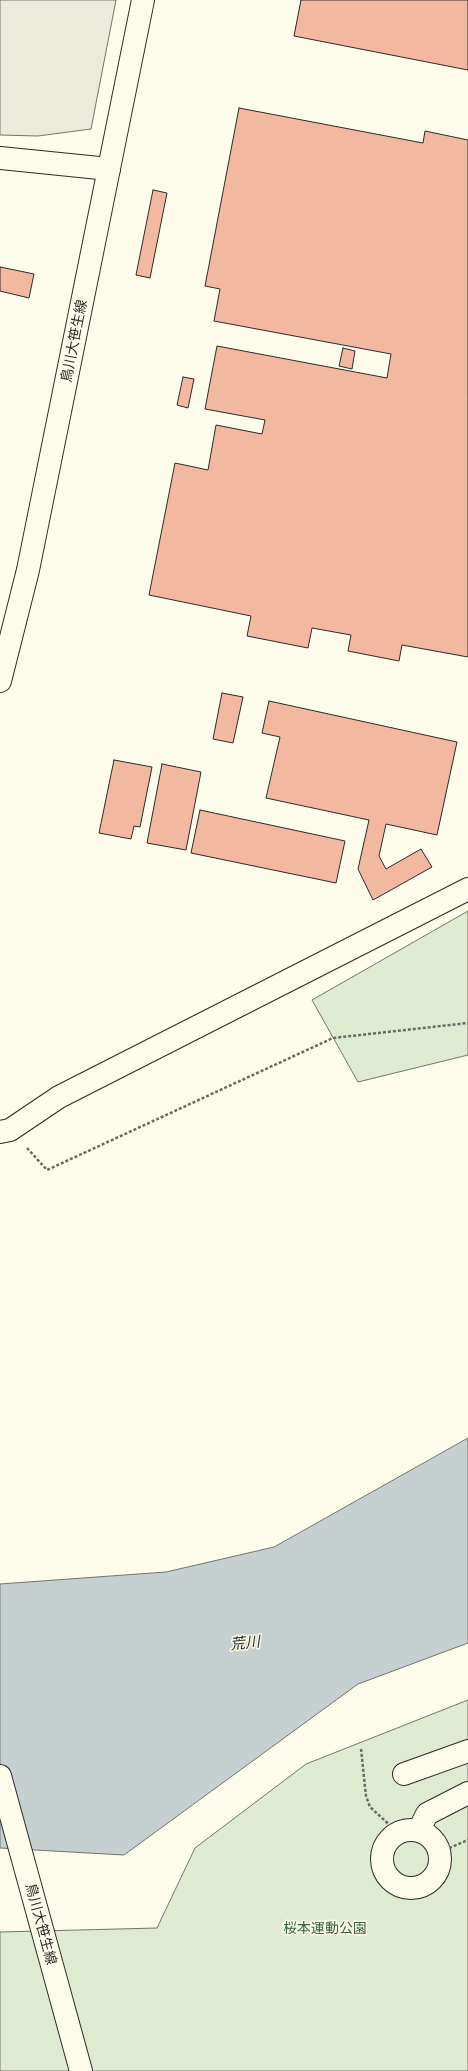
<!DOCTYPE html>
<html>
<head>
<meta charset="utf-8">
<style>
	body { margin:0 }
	canvas { display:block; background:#fdfbea }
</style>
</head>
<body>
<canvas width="468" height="2071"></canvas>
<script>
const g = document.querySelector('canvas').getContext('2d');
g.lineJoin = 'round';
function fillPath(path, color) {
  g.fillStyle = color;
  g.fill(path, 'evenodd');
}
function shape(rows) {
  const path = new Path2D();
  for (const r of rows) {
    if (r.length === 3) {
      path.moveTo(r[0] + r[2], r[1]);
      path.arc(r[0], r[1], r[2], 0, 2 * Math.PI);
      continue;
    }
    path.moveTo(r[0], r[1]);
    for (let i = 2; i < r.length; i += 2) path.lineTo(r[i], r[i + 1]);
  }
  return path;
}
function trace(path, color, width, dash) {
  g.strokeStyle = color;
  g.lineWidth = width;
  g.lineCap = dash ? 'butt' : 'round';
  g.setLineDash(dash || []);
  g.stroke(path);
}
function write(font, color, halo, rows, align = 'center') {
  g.font = font + ' Ubuntu,"Noto Sans JP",sans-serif';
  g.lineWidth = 3;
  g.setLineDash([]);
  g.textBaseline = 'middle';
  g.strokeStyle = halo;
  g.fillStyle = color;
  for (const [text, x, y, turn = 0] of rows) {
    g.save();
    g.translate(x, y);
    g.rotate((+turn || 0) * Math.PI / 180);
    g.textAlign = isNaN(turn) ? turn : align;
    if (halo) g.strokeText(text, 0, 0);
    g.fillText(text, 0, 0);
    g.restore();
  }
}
const green = shape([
	[468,911,468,1055,358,1082,312,1000,468,911],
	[468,1700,468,2071,0,2071,0,1932,157,1928,195,1848,306,1764,468,1700]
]);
fillPath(green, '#deebd1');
trace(green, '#74746e', 1);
const parking = shape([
	[0,0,116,0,91,129,38,136,0,135,0,0]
]);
fillPath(parking, '#eceadb');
trace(parking, '#74746e', 1);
const water = shape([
	[468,1438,468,1643,358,1684,124,1855,0,1848,0,1584,166,1572,274,1547,468,1438]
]);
fillPath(water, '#c7d0d0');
trace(water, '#74746e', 1);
const building = shape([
	[301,0,468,0,468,70,294,36,301,0],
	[239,108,423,143,425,131,468,140,468,657,402,645,399,661,348,651,351,635,312,628,308,648,247,636,251,616,149,595,175,463,208,470,216,425,262,434,265,420,205,409,217,346,387,378,391,354,214,321,220,289,205,286,239,108],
	[153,190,167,193,150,278,136,275,153,190],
	[0,267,34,274,29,298,0,291,0,267],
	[343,348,355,351,352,369,339,366,343,348],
	[183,377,194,379,188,408,177,405,183,377],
	[222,693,243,697,233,743,213,739,222,693],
	[269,701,457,742,437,835,386,824,379,856,386,869,421,849,432,867,373,900,358,869,369,820,266,798,280,737,262,733,269,701],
	[114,760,152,767,140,827,134,826,131,839,99,833,114,760],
	[162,764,201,772,186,850,147,843,162,764],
	[200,810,345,841,336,883,191,853,200,810]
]);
fillPath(building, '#f2b8a0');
trace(building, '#2b2b2b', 1);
const street = shape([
	[0,158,109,169],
	[0,1132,10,1130,59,1097,468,889],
	[404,1774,468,1751],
	[411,1859,29],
	[419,1830,427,1814,468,1793]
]);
const secondary = shape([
	[0,681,28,570,143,0],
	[0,1776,81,2071]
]);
trace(street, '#2b2b2b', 24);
trace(secondary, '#2b2b2b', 24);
trace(shape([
	[27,1148,47,1170,333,1038,468,1023],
	[361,1749,366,1796,370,1807,393,1828],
	[440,1852,468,1840]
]), '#6a6964', 2.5, [3, 2]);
trace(street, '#fdfbea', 22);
trace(secondary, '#fdfbea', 22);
write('14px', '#2b2b2b', '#fdfbea', [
	["鳥川大笹生線",74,341,-79],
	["鳥川大笹生線",41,1924,75]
]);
write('14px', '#34623c', '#fdfbea', [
	["桜本運動公園",325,1928]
]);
write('italic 15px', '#2b2b2b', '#fdfbea', [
	["荒川",245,1643,-6]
]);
</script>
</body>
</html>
